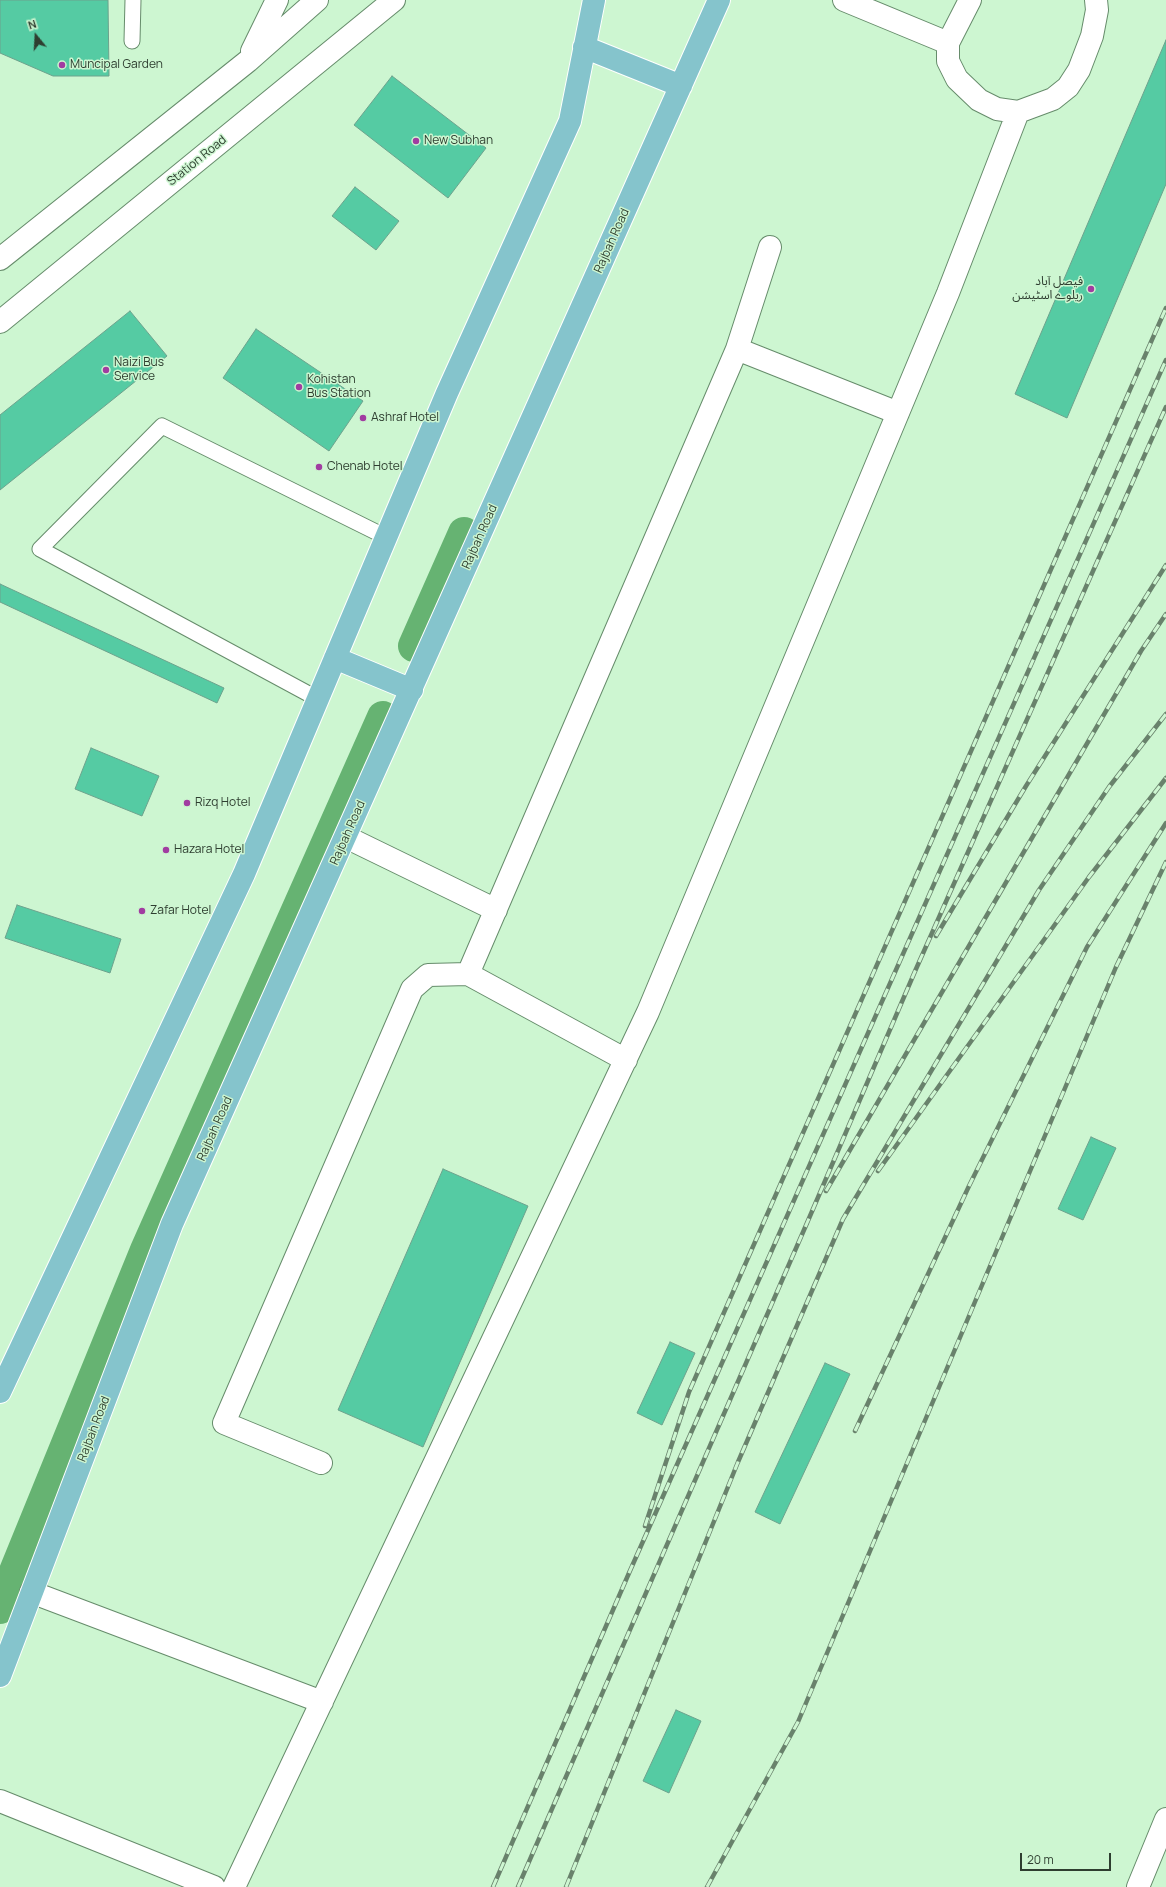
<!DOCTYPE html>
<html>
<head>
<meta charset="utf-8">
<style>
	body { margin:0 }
	#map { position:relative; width:1166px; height:1887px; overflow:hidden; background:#cdf6d1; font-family:Manrope,sans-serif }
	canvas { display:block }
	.north { position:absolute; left:16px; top:16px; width:40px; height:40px; -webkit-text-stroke:3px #cdf6d1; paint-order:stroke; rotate:342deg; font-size:11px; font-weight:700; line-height:16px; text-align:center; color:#2e3e30 }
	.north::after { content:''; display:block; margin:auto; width:14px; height:18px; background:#2e3e30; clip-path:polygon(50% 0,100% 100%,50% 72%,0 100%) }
	.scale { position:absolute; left:1020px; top:1853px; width:91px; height:18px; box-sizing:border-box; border:2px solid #2e3e30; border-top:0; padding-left:5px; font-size:12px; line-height:14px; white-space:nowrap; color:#2e3e30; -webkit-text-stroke:3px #cdf6d1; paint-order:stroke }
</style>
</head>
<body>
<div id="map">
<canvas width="1166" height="1887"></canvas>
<div class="north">N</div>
<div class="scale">20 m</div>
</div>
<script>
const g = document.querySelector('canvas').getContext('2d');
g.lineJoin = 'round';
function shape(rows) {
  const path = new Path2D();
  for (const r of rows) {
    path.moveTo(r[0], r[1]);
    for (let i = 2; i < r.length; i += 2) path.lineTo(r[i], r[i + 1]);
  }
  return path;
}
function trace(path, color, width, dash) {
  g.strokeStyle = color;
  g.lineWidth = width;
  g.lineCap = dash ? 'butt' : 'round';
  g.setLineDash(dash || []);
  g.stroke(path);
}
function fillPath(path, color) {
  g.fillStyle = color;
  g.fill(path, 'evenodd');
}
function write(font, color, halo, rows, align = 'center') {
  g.font = font + ' Manrope,"Noto Sans Arabic",sans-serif';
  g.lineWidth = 3;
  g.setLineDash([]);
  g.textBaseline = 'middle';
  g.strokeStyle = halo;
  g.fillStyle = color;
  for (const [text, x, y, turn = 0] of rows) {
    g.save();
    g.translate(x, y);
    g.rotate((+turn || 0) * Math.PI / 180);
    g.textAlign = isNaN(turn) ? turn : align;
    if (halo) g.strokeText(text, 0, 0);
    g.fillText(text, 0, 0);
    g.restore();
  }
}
trace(shape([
	[414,646,464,533],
	[0,1608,146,1250,383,717]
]), '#66b372', 32);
const building = shape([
	[0,0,108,0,109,76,53,76,0,53,0,0],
	[1166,40,1166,184,1067,418,1015,394,1166,40],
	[392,76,486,148,448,198,354,125,392,76],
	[355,187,399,221,376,250,332,216,355,187],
	[130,311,167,356,0,490,0,415,130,311],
	[256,329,363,401,329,451,223,378,256,329],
	[0,584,224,688,217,703,0,602,0,584],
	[91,748,159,776,142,816,75,789,91,748],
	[17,905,121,939,110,973,5,938,17,905],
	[1091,1137,1116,1148,1083,1220,1058,1209,1091,1137],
	[443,1169,528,1206,423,1447,338,1410,443,1169],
	[670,1342,695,1353,662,1425,637,1413,670,1342],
	[825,1363,850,1374,780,1524,755,1512,825,1363],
	[676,1710,701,1721,669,1793,643,1781,676,1710]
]);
fillPath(building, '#55cba3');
trace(building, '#6da28d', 1);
const lane = shape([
	[132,41,133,0],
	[318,699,40,549,162,426,386,537]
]);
const street = shape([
	[844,0,948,43],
	[970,0,948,43,948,61,957,79,979,100,997,109,1018,112,1053,99,1068,87,1079,70,1092,36,1097,10,1096,0],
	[737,349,770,247],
	[346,837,496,910],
	[468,974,626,1060],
	[321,1463,224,1423,412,989,428,975,468,974,737,349,898,413],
	[31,1592,322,1702],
	[0,1801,214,1887],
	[234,1887,648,1012,948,293,1018,112],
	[1138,1887,1166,1819]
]);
const secondary = shape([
	[252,51,277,0],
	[0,259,248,61,317,0],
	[0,322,394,0]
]);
const primary = shape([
	[584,47,681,86],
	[335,658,412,690],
	[0,1392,244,874,447,393,570,121,594,0],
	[0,1676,172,1224,719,0]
]);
trace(lane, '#668c6b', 17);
trace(street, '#668c6b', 24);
trace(secondary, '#668c6b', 24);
trace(primary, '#fff', 24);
trace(lane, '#fff', 15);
trace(street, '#fff', 22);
trace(secondary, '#fff', 22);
trace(primary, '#85c4cc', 22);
const rail = shape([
	[936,936,1026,786,1166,565],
	[878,1171,1089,877,1166,778],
	[826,1191,1141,651,1166,614],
	[855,1431,969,1186,1087,947,1166,823],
	[645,1526,689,1392,1166,308],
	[493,1887,629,1573,1166,360],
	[518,1887,807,1223,916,969,1166,407],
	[566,1887,738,1462,843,1219,1039,890,1109,787,1166,714],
	[707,1887,798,1722,1116,967,1166,862]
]);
trace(rail, '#69826c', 4.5);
trace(rail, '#cdf6d1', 3, [9]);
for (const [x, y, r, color] of [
	[62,65,4,"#a13ca1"],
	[416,141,4,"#a13ca1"],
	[1091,289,4,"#a13ca1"],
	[106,370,4,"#a13ca1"],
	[299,387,4,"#a13ca1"],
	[363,418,4,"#a13ca1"],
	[319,467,4,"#a13ca1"],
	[187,803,4,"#a13ca1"],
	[166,850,4,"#a13ca1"],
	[142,911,4,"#a13ca1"]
]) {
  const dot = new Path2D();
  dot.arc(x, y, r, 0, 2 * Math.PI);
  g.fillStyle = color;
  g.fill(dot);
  trace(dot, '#cdf6d1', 1.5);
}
write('12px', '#2e3e30', '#cdf6d1', [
	["Muncipal Garden",70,65],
	["New Subhan",424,141],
	["فیصل آباد",1083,282,"right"],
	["ریلوے اسٹیشن",1083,296,"right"],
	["Naizi Bus",114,363],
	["Service",114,377],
	["Kohistan",307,380],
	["Bus Station",307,394],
	["Ashraf Hotel",371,418],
	["Chenab Hotel",327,467],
	["Rizq Hotel",195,803],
	["Hazara Hotel",174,850],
	["Zafar Hotel",150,911]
], 'left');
write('12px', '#2e3e30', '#cdf6d1', [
	["Station Road",197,161,-39],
	["Rajbah Road",612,241,-66],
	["Rajbah Road",480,537,-66],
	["Rajbah Road",348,833,-66],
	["Rajbah Road",215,1129,-66],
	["Rajbah Road",94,1429,-69]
]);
</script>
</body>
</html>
